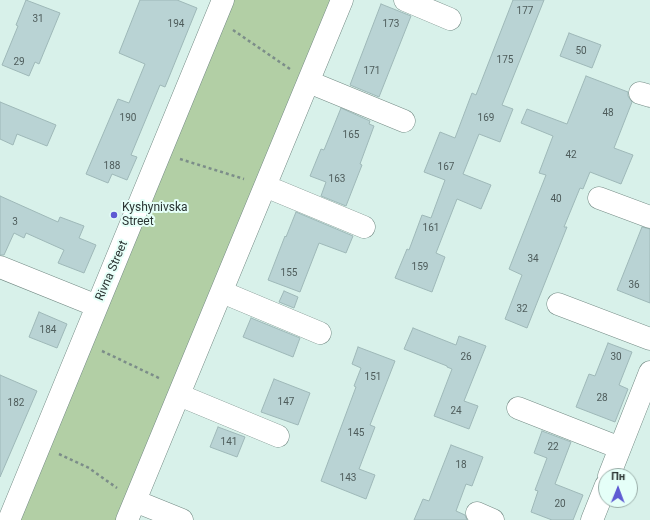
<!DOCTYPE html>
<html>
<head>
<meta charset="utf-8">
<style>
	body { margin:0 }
	#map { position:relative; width:650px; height:520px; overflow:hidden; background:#d8f1ea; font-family:Roboto,sans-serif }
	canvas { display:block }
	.north { position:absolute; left:598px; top:468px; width:40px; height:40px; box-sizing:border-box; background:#e5fff8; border:1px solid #9baea9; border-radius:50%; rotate:1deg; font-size:11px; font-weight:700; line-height:16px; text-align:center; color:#2b3533 }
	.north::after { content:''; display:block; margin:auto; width:14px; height:18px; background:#5e5bd3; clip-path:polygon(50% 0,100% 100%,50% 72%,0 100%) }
</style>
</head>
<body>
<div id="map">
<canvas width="650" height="520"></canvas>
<div class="north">Пн</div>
</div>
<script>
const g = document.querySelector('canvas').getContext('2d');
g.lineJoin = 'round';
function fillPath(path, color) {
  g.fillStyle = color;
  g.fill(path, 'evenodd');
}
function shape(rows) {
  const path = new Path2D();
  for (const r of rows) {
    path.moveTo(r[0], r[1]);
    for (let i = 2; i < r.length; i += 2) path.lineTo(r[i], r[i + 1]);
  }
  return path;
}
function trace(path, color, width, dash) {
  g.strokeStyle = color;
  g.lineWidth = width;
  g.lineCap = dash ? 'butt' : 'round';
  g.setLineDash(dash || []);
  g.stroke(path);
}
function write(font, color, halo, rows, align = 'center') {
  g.font = font + ' Roboto,sans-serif';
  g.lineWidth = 4;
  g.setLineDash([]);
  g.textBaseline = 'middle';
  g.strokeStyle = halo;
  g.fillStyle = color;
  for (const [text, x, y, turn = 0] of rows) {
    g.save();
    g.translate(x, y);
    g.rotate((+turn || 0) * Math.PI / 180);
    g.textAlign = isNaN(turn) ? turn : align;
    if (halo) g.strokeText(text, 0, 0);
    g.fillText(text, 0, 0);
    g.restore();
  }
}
fillPath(shape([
	[229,0,335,0,121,520,14,520]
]), '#b2cfa5');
const building = shape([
	[26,0,60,13,39,64,35,62,29,76,2,65,18,26,16,25,26,0],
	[140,0,177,0,197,8,165,87,160,85,131,155,137,157,127,180,112,174,108,183,86,174,118,99,129,103,145,64,119,53,140,0],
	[513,0,544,0,502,105,513,109,500,142,479,134,463,174,491,185,481,209,457,199,436,253,445,257,432,292,395,278,407,249,409,250,422,215,431,218,445,180,424,172,440,132,455,138,472,93,476,95,513,0],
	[381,4,411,16,379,97,350,85,381,4],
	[569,33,601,45,592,68,560,56,569,33],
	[586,76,628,92,628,96,632,102,614,148,633,155,621,184,590,172,583,189,580,188,564,227,567,227,527,328,505,319,522,275,509,269,546,175,539,173,553,136,521,123,527,109,567,124,586,76],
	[0,102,56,125,47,146,17,134,13,145,0,139,0,102],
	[341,108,370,121,369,124,374,126,360,164,362,165,346,206,321,196,326,182,310,176,321,149,324,150,341,108],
	[0,196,58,222,60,217,84,226,79,238,96,245,84,273,58,263,64,250,26,233,24,238,14,233,4,255,0,255,0,196],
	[296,212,353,236,346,253,319,243,300,292,268,280,285,236,286,237,296,212],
	[642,227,650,229,650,303,617,290,642,227],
	[284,291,298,297,294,308,279,302,284,291],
	[39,312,67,324,57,348,29,337,39,312],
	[251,318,300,338,293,357,243,337,251,318],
	[413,328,456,345,459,336,486,346,464,401,478,406,469,429,434,416,452,369,447,367,447,366,404,349,413,328],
	[608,343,632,352,619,385,628,389,615,422,576,407,589,374,595,376,608,343],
	[358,347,395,361,370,425,375,427,359,469,375,475,366,499,321,481,356,387,354,386,361,368,352,364,358,347],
	[0,375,37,391,0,477,0,375],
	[274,379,310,393,298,425,261,412,274,379],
	[218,427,245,437,237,457,210,447,218,427],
	[542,431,571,442,555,484,583,495,573,520,552,520,531,512,538,491,535,490,547,458,534,453,542,431],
	[451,445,483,457,472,486,466,484,456,511,465,515,467,520,414,520,423,499,429,501,451,445]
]);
fillPath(building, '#b9d3d4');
trace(building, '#9eb8b8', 1);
const minor = shape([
	[405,0,450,19],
	[309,82,404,121],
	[640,93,650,96],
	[265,186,364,227],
	[599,198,650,217],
	[0,267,97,306],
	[222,292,320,333],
	[558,304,650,339],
	[179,395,278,436],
	[518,408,620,448],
	[609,476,650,372],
	[135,501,182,520],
	[477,513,493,520],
	[9,520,223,0],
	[127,520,342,0],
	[592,520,606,485]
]);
trace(minor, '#748b85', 23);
trace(shape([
	[233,30,290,69],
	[180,159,244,179],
	[102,351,161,379],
	[59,454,89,468,117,488]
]), '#7c8d89', 2.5, [3, 3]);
trace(minor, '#fff', 22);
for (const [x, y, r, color] of [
	[114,215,4,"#5e5bd3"]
]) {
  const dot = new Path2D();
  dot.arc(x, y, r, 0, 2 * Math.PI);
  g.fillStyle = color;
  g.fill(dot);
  trace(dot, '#e5fff8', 1.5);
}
write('10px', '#4e5c5b', null, [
	["177",525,11],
	["31",38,19],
	["194",176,24],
	["173",391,24],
	["50",581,51],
	["175",505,60],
	["29",19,62],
	["171",372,71],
	["48",608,113],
	["190",128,118],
	["169",486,118],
	["165",351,135],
	["42",571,155],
	["188",112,166],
	["167",446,167],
	["163",337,179],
	["40",556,199],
	["3",15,222],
	["161",431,228],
	["34",533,259],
	["159",420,267],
	["155",289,273],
	["36",634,285],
	["32",522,309],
	["184",48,330],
	["26",466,357],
	["30",616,357],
	["151",373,377],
	["28",602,398],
	["147",286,402],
	["182",16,403],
	["24",456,411],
	["145",356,433],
	["141",229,442],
	["22",553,447],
	["18",461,465],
	["143",348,478],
	["20",560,504]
]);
write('12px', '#2b3533', '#e5fff8', [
	["Kyshynivska",122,208],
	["Street",122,222]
], 'left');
write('12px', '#2b3533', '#e5fff8', [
	["Rivna Street",112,271,-67]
]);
</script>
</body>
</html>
